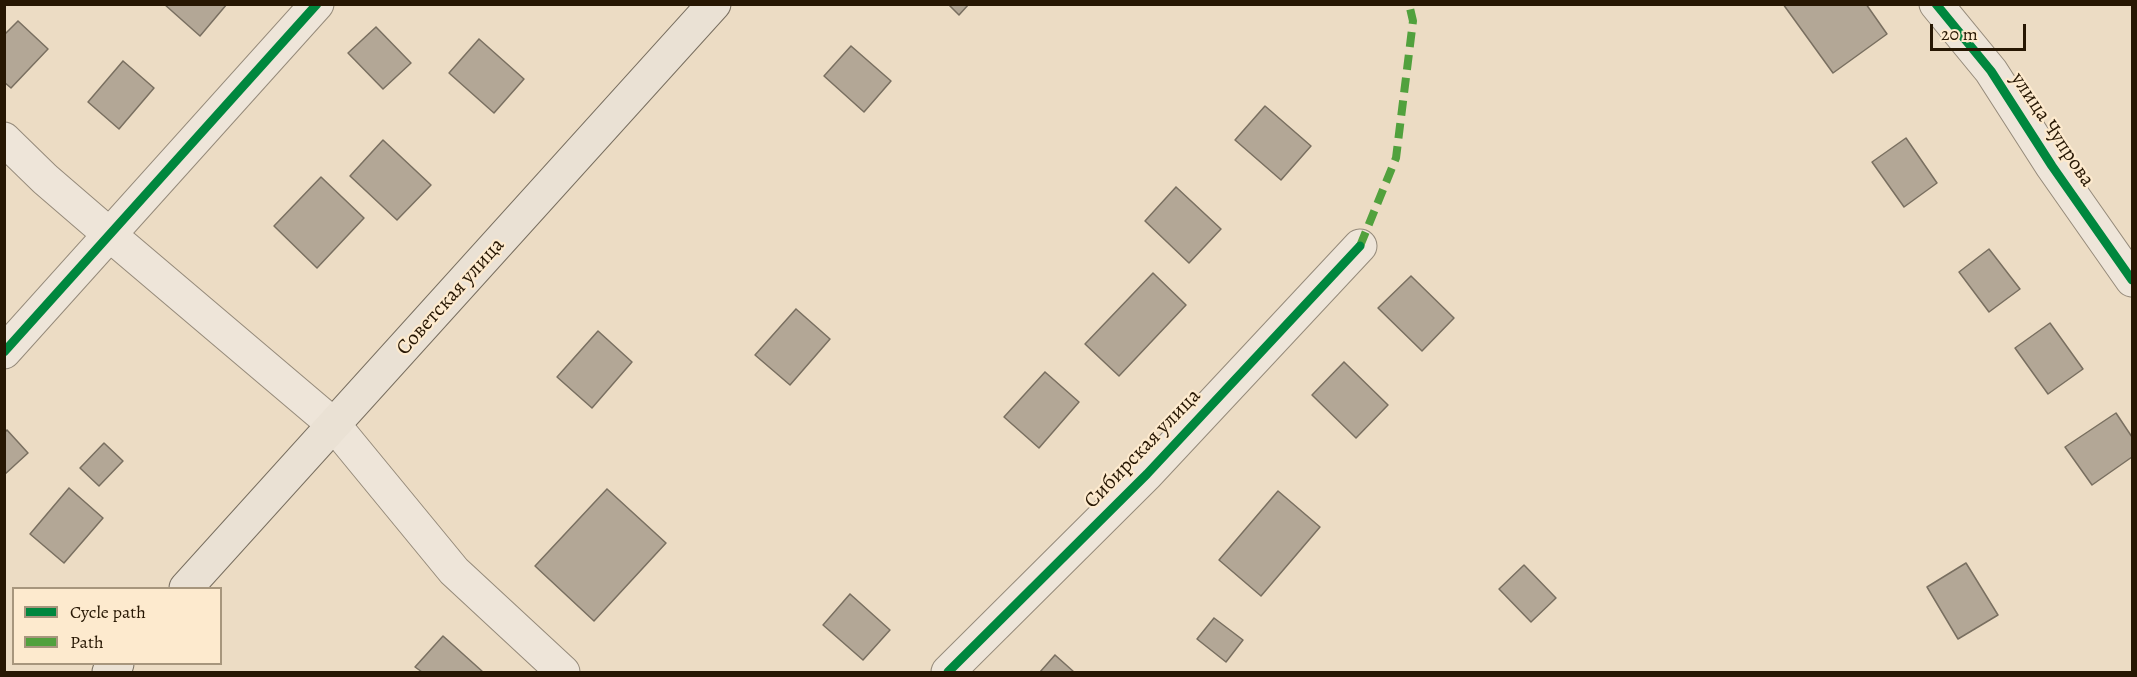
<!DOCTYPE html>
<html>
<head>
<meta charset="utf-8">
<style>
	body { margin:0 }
	#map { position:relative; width:2137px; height:677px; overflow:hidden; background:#ecdcc4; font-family:Alegreya,serif }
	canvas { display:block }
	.frame { position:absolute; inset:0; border:6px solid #271703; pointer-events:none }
	.legend { position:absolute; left:12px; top:587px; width:210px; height:78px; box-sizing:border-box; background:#fdeace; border:2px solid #a7967d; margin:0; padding:8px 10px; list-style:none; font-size:18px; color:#271703 }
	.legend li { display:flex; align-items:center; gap:12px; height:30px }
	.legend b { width:30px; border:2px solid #a7967d }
	.scale { position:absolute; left:1930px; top:24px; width:96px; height:27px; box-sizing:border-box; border:3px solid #271703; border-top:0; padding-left:8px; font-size:18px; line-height:21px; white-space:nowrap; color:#271703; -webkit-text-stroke:4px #fdeace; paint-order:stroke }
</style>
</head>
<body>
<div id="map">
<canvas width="2137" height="677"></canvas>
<div class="frame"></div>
<ul class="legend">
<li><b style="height:8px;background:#00873e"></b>Cycle path</li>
<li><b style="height:8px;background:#51a13d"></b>Path</li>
</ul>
<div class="scale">20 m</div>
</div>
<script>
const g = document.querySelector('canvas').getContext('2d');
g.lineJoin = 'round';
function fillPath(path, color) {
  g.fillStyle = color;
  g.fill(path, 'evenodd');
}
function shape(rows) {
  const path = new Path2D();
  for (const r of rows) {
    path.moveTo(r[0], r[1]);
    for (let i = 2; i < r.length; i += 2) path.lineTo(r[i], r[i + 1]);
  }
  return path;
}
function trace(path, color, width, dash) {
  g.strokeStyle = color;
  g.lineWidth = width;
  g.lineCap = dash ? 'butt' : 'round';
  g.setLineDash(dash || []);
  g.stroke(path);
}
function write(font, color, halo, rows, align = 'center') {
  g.font = font + ' Alegreya,serif';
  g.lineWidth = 4.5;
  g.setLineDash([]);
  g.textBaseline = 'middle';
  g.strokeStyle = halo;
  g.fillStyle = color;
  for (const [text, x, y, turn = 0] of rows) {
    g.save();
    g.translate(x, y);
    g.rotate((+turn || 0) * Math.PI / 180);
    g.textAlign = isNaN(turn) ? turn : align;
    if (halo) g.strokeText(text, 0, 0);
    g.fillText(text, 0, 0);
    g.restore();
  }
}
const building = shape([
	[164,4,227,4,200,36,164,4],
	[948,4,969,4,959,15,948,4],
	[1783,4,1866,4,1887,34,1833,73,1783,4],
	[18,21,48,49,11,88,4,82,4,35,18,21],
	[376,27,411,63,383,89,348,53,376,27],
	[479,39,524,79,494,113,449,73,479,39],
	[851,46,891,81,864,112,824,76,851,46],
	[123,61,154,88,119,129,88,102,123,61],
	[1265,106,1311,146,1281,180,1235,140,1265,106],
	[1906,138,1937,183,1904,207,1872,162,1906,138],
	[383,140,431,185,397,220,350,176,383,140],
	[321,177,364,218,317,268,274,226,321,177],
	[1176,187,1221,229,1189,263,1145,221,1176,187],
	[1989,249,2020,289,1989,312,1959,272,1989,249],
	[1153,273,1186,305,1119,376,1085,344,1153,273],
	[1411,276,1454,318,1422,351,1378,308,1411,276],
	[796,309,830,339,790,385,755,355,796,309],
	[2050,323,2083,369,2048,394,2015,348,2050,323],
	[598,331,632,362,592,408,557,377,598,331],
	[1344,362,1388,405,1356,438,1312,395,1344,362],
	[1045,372,1079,402,1039,448,1004,417,1045,372],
	[2116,413,2132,437,2132,457,2092,485,2065,447,2116,413],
	[7,430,28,453,4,475,4,433,7,430],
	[104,443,123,461,99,486,80,468,104,443],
	[69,488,103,518,64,563,30,534,69,488],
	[607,489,666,543,594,621,535,566,607,489],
	[1278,491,1320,527,1261,596,1219,560,1278,491],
	[1966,563,1998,615,1958,639,1927,587,1966,563],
	[1524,565,1556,598,1531,622,1499,589,1524,565],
	[850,594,890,630,863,660,823,625,850,594],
	[1214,618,1243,640,1226,662,1197,639,1214,618],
	[443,636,483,672,422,672,415,667,443,636],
	[1055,655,1074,672,1040,672,1055,655]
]);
fillPath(building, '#b3a796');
trace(building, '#796f60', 1.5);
const minor = shape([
	[1936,4,1991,71,2052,166,2132,280],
	[4,139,45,179,110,235,334,425,454,571,563,672],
	[4,352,317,4],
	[948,672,1147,474,1360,246]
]);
const major = shape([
	[186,588,714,4],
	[109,672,117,664]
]);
trace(minor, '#958a7a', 35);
trace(major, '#796f60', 35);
trace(minor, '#eee5d9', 33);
trace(major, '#eae1d4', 33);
trace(shape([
	[1360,246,1396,158,1413,21,1409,4]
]), '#51a13d', 8, [15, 8]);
trace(shape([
	[1936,4,1991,71,2052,166,2132,280],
	[4,352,317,4],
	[948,672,1147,474,1360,246]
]), '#00873e', 9);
write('21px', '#271703', '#fdeace', [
	["улица Чупрова",2052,130,56],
	["Советская улица",451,297,-48],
	["Сибирская улица",1143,449,-46]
]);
</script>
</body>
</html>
